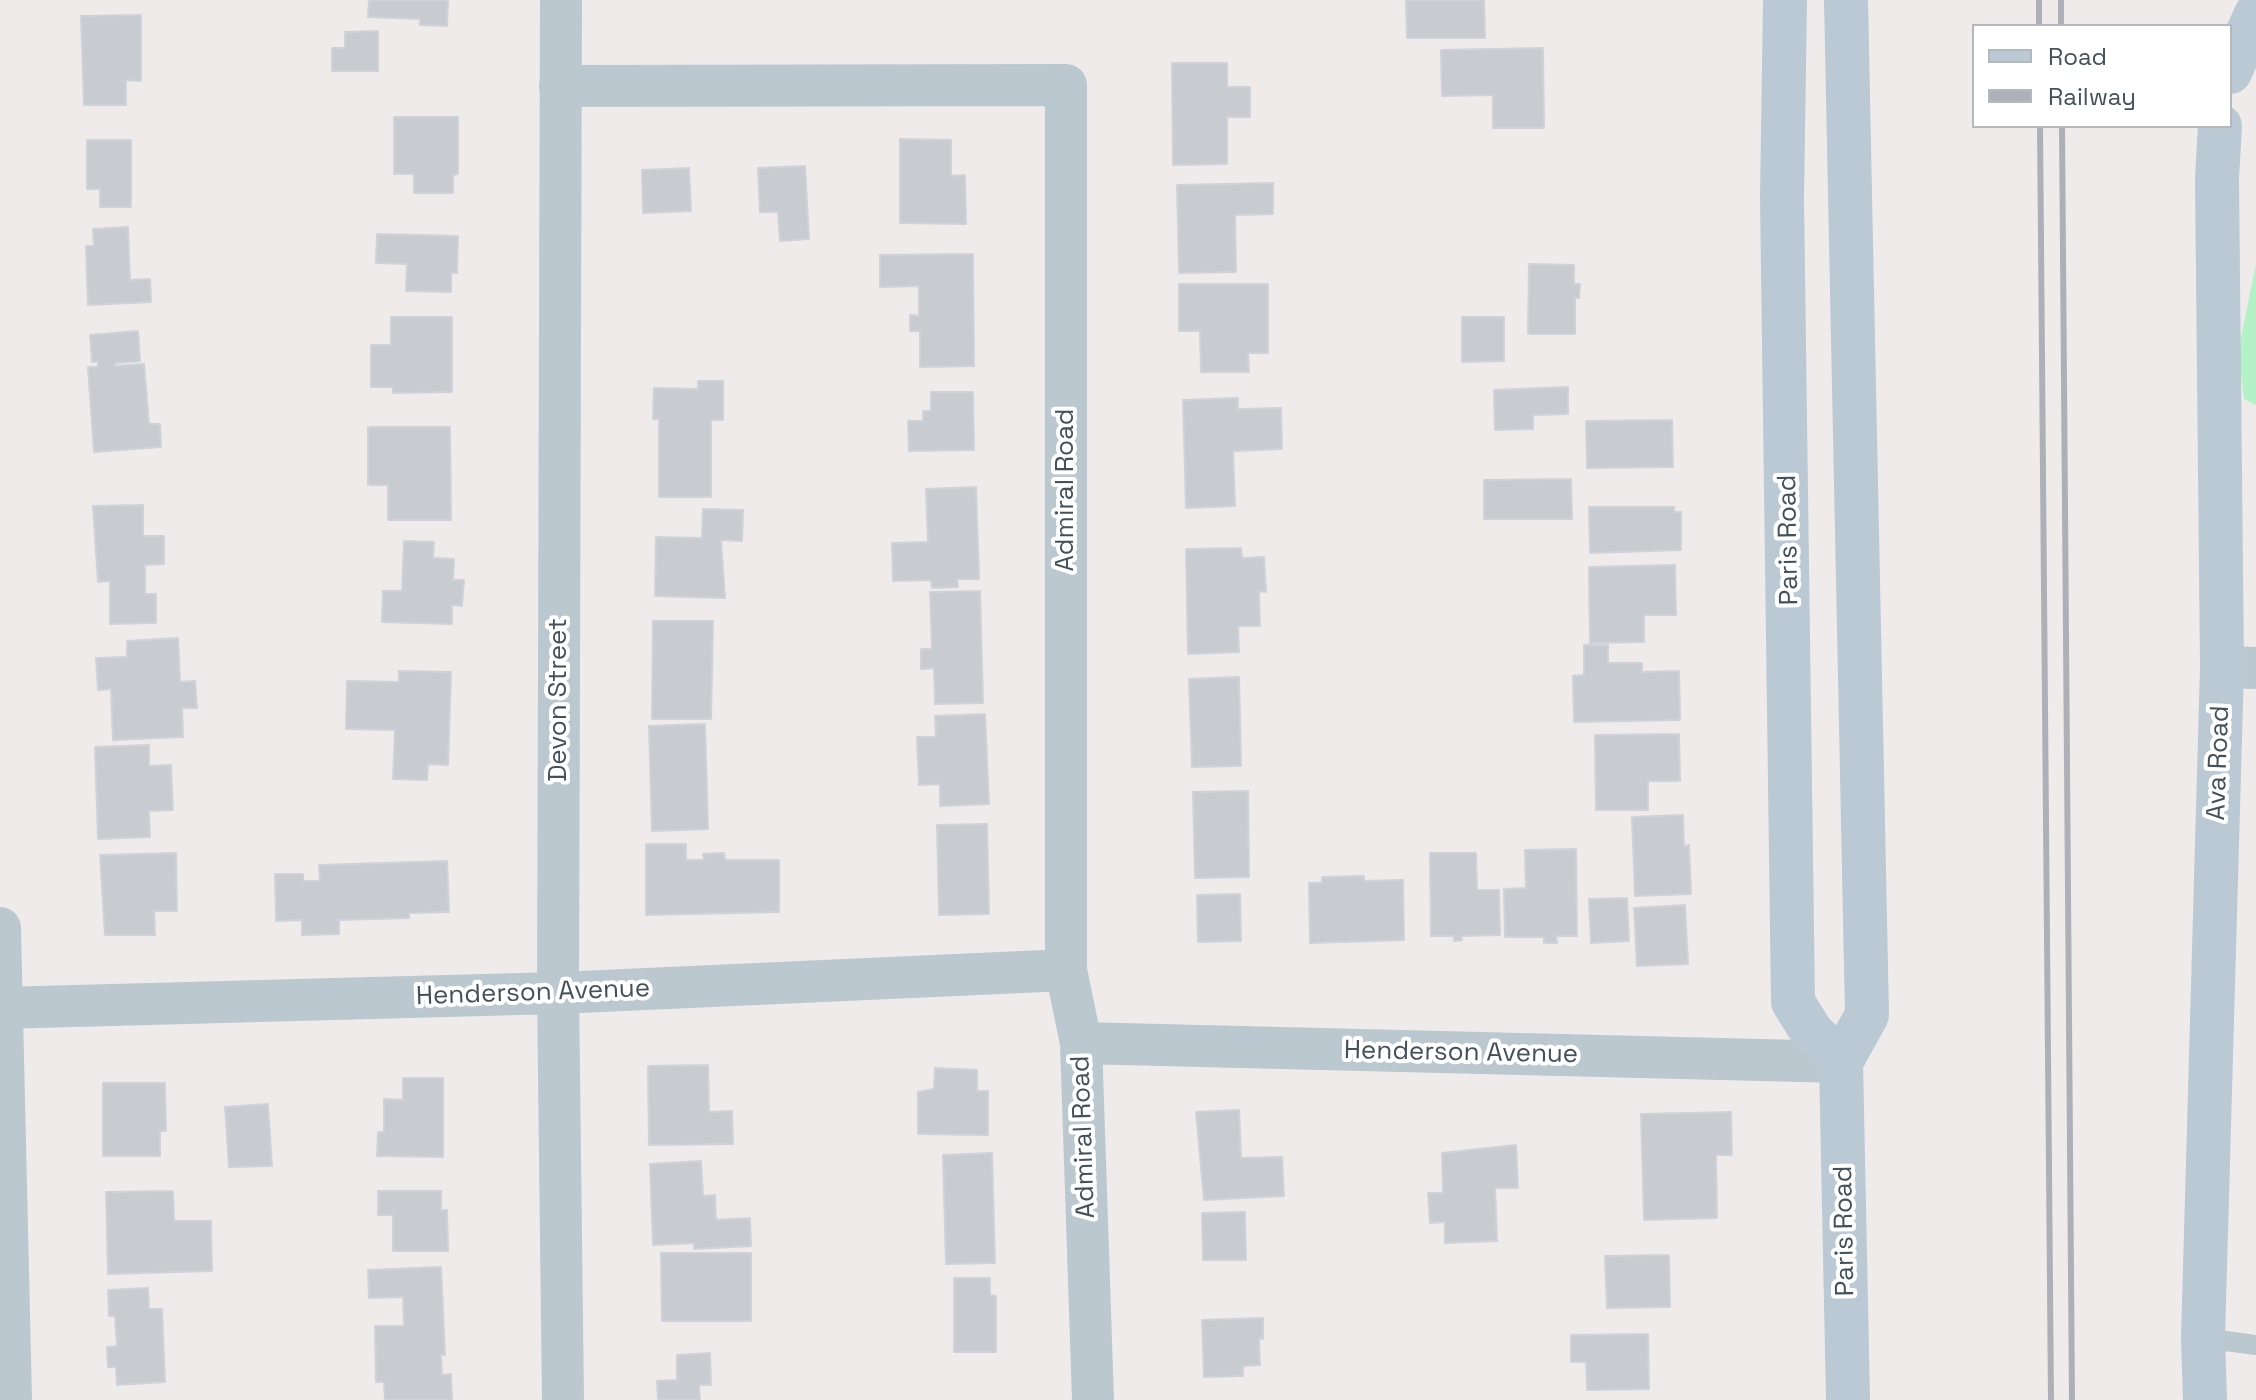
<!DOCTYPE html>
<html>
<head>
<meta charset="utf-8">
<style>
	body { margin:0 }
	#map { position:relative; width:2256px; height:1400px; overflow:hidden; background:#efebeb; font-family:"Space Grotesk",sans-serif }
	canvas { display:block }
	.legend { position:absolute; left:1972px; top:24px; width:260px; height:104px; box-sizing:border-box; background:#fff; border:2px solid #b4b9bd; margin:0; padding:10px 14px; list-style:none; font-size:24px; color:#43515a }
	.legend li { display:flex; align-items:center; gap:16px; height:40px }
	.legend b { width:40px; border:2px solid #b4b9bd }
</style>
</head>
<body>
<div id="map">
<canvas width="2256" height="1400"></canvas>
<ul class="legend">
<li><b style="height:10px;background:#bac9d4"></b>Road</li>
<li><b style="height:10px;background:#adb1b7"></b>Railway</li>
</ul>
</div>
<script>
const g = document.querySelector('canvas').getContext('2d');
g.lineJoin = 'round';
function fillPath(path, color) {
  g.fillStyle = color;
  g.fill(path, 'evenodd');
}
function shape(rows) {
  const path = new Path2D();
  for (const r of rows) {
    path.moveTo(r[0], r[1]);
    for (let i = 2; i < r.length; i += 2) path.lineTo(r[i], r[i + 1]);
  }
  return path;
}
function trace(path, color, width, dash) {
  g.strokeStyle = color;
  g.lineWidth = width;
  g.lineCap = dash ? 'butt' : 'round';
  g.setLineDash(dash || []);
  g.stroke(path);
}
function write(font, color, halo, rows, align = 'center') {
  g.font = font + ' "Space Grotesk",sans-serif';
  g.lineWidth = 8;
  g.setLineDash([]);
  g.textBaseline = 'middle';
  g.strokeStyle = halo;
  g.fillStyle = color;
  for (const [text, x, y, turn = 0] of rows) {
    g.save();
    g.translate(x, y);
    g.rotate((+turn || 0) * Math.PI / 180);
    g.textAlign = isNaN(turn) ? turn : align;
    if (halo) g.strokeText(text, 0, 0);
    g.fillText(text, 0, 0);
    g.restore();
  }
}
fillPath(shape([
	[2256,264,2256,405,2244,399,2238,352]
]), '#b5f1c7');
const building = shape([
	[369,0,448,0,447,26,420,25,420,19,368,17,369,0],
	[1406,0,1484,0,1485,38,1407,38,1406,0],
	[141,15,141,81,126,80,126,105,84,105,81,16,141,15],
	[378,31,378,71,332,71,332,48,345,48,345,32,378,31],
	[1543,48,1544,128,1493,128,1493,95,1442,96,1441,50,1543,48],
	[1172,63,1227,63,1227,87,1250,87,1250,117,1227,117,1227,164,1173,165,1172,63],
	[394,117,458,117,458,174,453,175,453,193,414,193,414,174,394,174,394,117],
	[900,139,951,140,951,176,965,175,966,224,900,223,900,139],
	[87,140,131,140,131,207,100,207,100,189,87,189,87,140],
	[805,166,809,239,780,241,778,212,760,212,758,168,805,166],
	[689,168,691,211,643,213,642,170,689,168],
	[1273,183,1273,214,1235,215,1236,272,1179,273,1177,185,1273,183],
	[128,227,130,280,150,279,151,302,88,305,86,246,94,246,93,229,128,227],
	[377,234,458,236,457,273,451,273,451,292,406,291,407,264,376,263,377,234],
	[973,254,974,366,920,367,920,331,910,331,910,315,919,316,919,286,880,287,880,255,973,254],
	[1529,264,1574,265,1574,284,1580,284,1579,298,1575,298,1575,334,1528,334,1529,264],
	[1179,284,1268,284,1268,353,1248,353,1249,372,1201,372,1200,331,1179,331,1179,284],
	[391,317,452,317,452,392,393,393,393,387,371,387,371,345,391,345,391,317],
	[1462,317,1504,317,1504,361,1462,362,1462,317],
	[138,331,140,361,115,363,115,366,144,364,149,424,160,424,161,447,94,452,88,367,98,367,98,361,92,362,90,335,138,331],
	[698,381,723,381,723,420,711,420,711,497,659,497,659,419,653,419,654,388,698,389,698,381],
	[1568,387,1568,414,1533,415,1533,429,1495,430,1494,390,1568,387],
	[931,392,973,392,974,450,909,451,908,421,923,421,923,411,931,411,931,392],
	[1238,398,1238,409,1281,408,1282,449,1233,451,1235,506,1186,508,1183,400,1238,398],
	[1672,420,1673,467,1587,468,1586,421,1672,420],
	[368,427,450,427,451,520,388,520,388,485,368,485,368,427],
	[1571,479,1572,519,1484,519,1484,480,1571,479],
	[976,487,979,579,957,579,958,587,932,588,931,580,893,581,892,543,928,542,926,489,976,487],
	[143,505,143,536,164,536,164,564,145,565,145,594,156,594,156,623,110,624,110,581,98,582,93,506,143,505],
	[1589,507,1674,507,1674,512,1681,512,1681,550,1590,553,1589,507],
	[703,509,743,510,742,541,721,540,725,598,655,596,656,537,702,538,703,509],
	[404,541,434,542,433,558,454,559,453,580,464,580,462,606,452,605,452,624,382,622,383,591,402,591,404,541],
	[1241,548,1242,558,1264,557,1266,592,1259,591,1260,626,1238,626,1239,652,1188,654,1186,549,1241,548],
	[1675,565,1676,615,1644,615,1644,642,1590,643,1589,567,1675,565],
	[980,591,983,703,935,704,934,668,921,669,921,649,932,649,930,592,980,591],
	[653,621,713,621,711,719,652,719,653,621],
	[178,638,180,682,195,681,197,708,182,708,183,737,113,740,111,689,98,690,96,658,127,657,127,641,178,638],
	[1584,645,1608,645,1608,663,1642,663,1642,672,1679,671,1680,720,1574,722,1573,676,1584,675,1584,645],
	[399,671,451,672,448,765,428,764,427,780,393,779,395,730,346,729,347,681,399,682,399,671],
	[1239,677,1241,766,1192,767,1189,679,1239,677],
	[985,714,989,804,940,806,940,784,919,785,917,737,936,737,935,716,985,714],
	[705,724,708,829,652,831,649,726,705,724],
	[1679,734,1680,781,1648,781,1648,810,1596,810,1595,735,1679,734],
	[149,745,149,766,171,765,173,810,149,811,150,837,98,839,95,747,149,745],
	[1248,791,1249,877,1195,878,1193,792,1248,791],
	[1683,815,1684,846,1689,845,1691,894,1635,896,1632,817,1683,815],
	[987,824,989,914,939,915,937,825,987,824],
	[646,844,686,844,686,860,704,860,703,854,724,853,725,860,779,860,779,912,646,915,646,844],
	[1576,849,1577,936,1556,936,1557,943,1544,943,1544,937,1505,937,1504,889,1526,888,1525,850,1576,849],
	[176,853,177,911,154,911,155,935,105,935,100,855,176,853],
	[1430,853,1476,853,1477,890,1499,890,1500,935,1461,936,1462,940,1454,941,1454,936,1431,936,1430,853],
	[447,861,449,912,409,913,409,918,339,920,339,934,302,935,302,920,276,921,275,874,303,874,303,881,320,881,319,865,447,861],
	[1364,876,1364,881,1403,880,1404,940,1310,943,1309,883,1322,883,1322,877,1364,876],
	[1240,894,1241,941,1198,942,1197,895,1240,894],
	[1627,898,1629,941,1591,943,1589,899,1627,898],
	[1685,905,1688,964,1637,966,1634,908,1685,905],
	[708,1065,709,1112,732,1111,733,1144,649,1145,648,1066,708,1065],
	[935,1068,977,1070,977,1091,988,1091,988,1135,918,1134,918,1092,934,1089,935,1068],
	[403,1078,443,1078,443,1157,377,1156,378,1132,384,1132,384,1099,403,1100,403,1078],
	[103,1083,165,1083,166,1131,160,1131,160,1156,103,1156,103,1083],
	[268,1104,272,1166,229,1167,225,1107,268,1104],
	[1239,1110,1241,1158,1282,1157,1284,1196,1204,1200,1196,1112,1239,1110],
	[1731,1112,1732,1155,1716,1155,1717,1218,1644,1220,1641,1114,1731,1112],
	[1516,1145,1518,1188,1495,1188,1497,1241,1445,1243,1445,1222,1430,1223,1428,1193,1443,1193,1442,1153,1516,1145],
	[992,1153,995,1263,946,1264,943,1155,992,1153],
	[701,1161,703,1196,715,1195,716,1220,750,1218,751,1246,694,1249,694,1243,653,1245,650,1164,701,1161],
	[173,1191,174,1221,211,1221,212,1271,108,1274,106,1192,173,1191],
	[378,1191,441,1191,441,1210,447,1210,448,1251,393,1251,393,1215,378,1215,378,1191],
	[1245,1212,1246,1260,1203,1260,1202,1213,1245,1212],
	[661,1253,751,1253,751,1321,662,1321,661,1253],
	[1669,1255,1670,1307,1607,1308,1605,1256,1669,1255],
	[441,1267,445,1355,441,1355,442,1375,451,1374,452,1400,385,1400,384,1382,376,1382,375,1326,404,1326,403,1297,369,1298,368,1270,441,1267],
	[954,1278,990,1278,990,1295,996,1296,996,1352,954,1352,954,1278],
	[148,1288,149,1309,162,1309,165,1382,117,1385,116,1367,108,1367,107,1347,117,1346,115,1316,109,1316,108,1290,148,1288],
	[1263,1318,1263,1339,1259,1338,1260,1365,1243,1366,1243,1376,1204,1377,1202,1320,1263,1318],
	[1648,1334,1649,1389,1587,1390,1586,1362,1571,1362,1571,1335,1648,1334],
	[710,1353,711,1385,699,1385,700,1400,658,1400,657,1381,677,1380,677,1355,710,1353]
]);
fillPath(building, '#c8ccd1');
trace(building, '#cfd2d8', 2);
trace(shape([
	[2203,1338,2256,1345]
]), '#bbc8cf', 20);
trace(shape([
	[561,0,558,993,563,1400],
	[560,86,1066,85,1066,970,1081,1043,1093,1400],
	[2222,667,2256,668],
	[0,928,11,1400],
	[0,1008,558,993,1066,970],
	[1081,1043,1841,1062]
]), '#bbc8cf', 42);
trace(shape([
	[1785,0,1782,198,1793,1002,1811,1031,1841,1062],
	[1846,0,1867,1015,1841,1062,1848,1400],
	[2230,72,2256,14],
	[2205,1400,2203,1338,2222,667,2217,178,2220,126]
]), '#bac9d4', 44);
trace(shape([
	[2039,0,2039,26],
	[2061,0,2061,26],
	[2040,126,2051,1400],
	[2062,126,2072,1400]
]), '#adb1b7', 6);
write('26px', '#43515a', '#fff', [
	["Admiral Road",1066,490,-90],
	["Paris Road",1789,540,-91],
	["Devon Street",559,700,-90],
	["Ava Road",2219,763,-88],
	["Henderson Avenue",533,993,-2],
	["Henderson Avenue",1461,1053,1],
	["Admiral Road",1084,1137,-92],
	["Paris Road",1845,1231,-91]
]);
</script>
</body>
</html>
